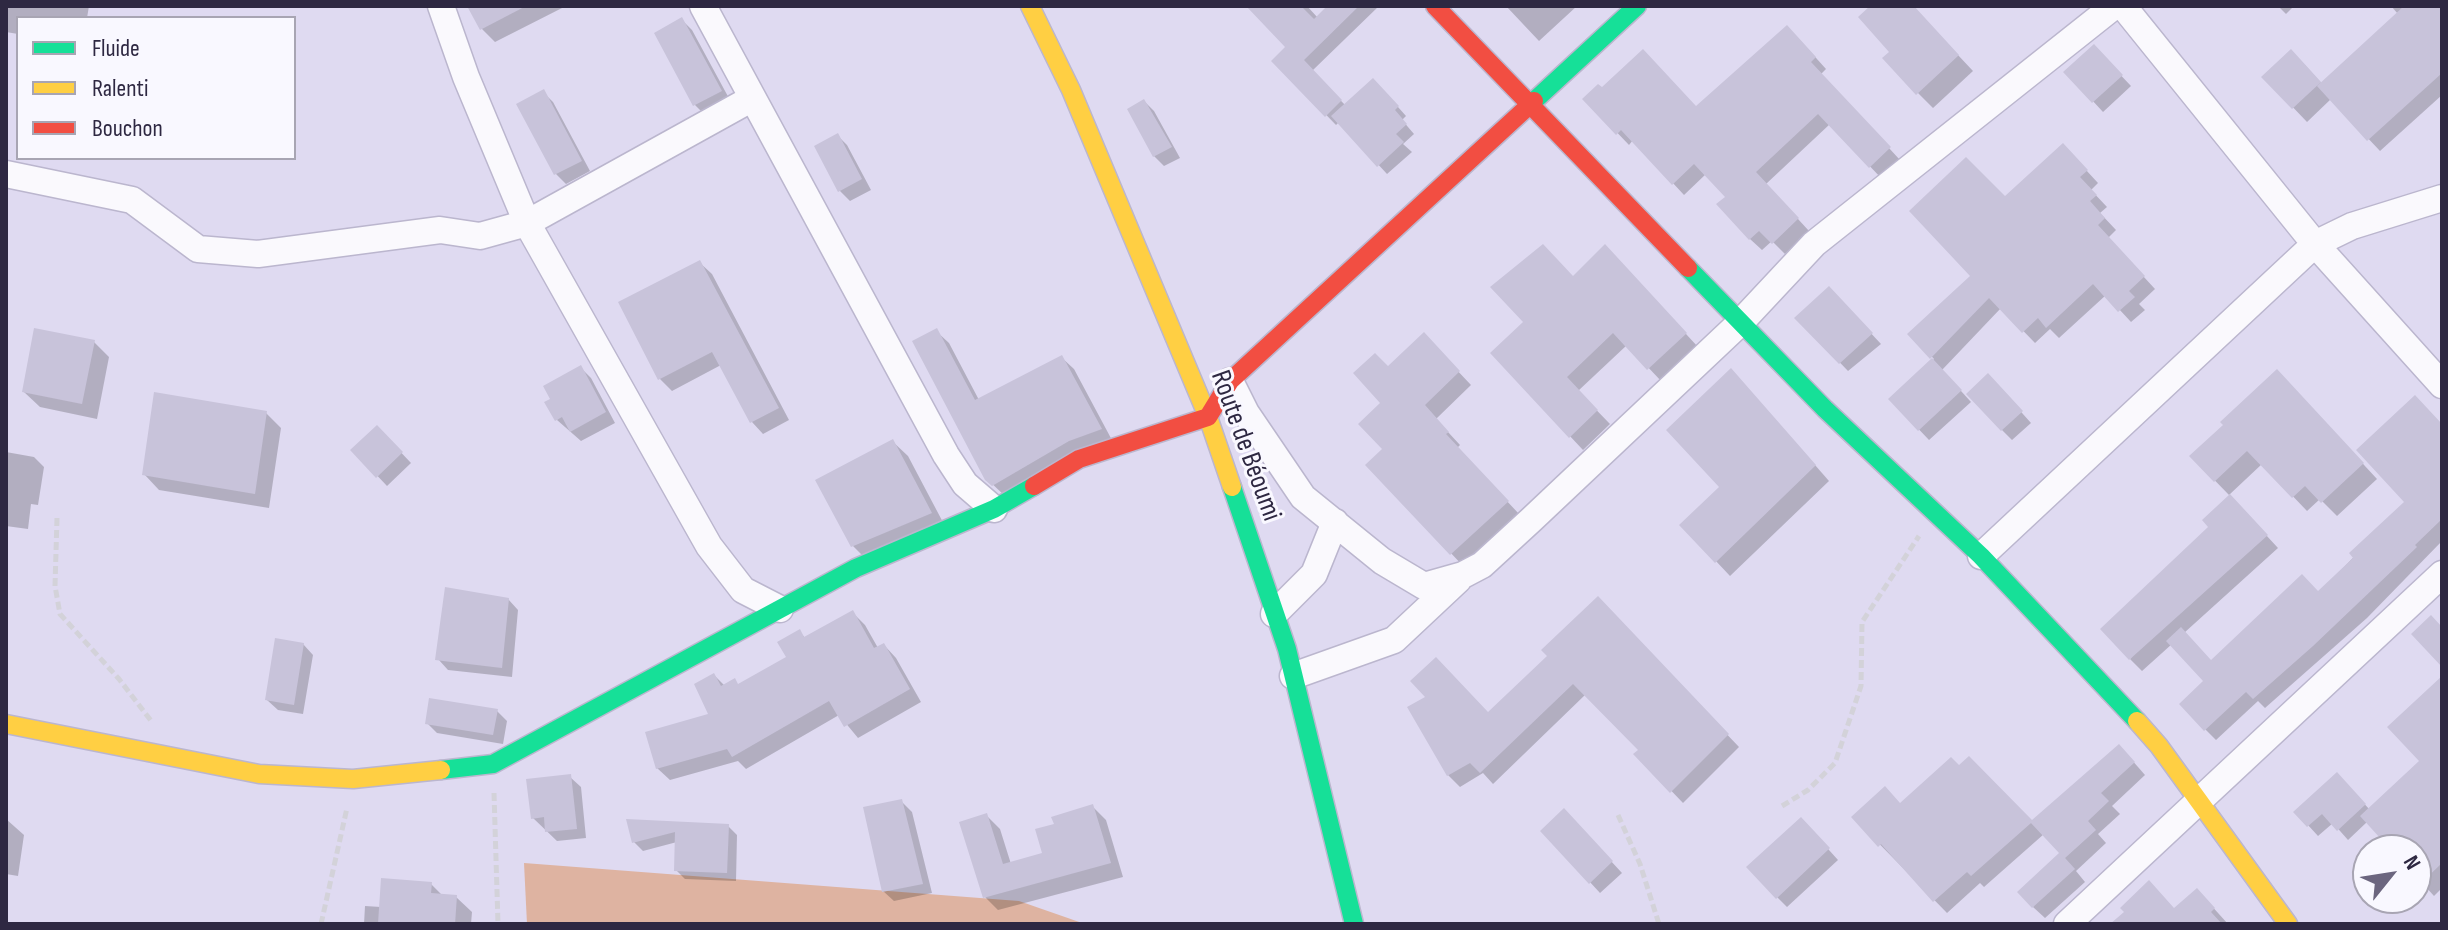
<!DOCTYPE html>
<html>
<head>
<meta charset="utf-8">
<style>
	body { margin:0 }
	#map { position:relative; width:2448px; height:930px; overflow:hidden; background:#dfdaf1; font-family:"Sofia Sans Condensed",sans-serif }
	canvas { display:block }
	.frame { position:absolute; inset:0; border:8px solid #2e2842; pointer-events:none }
	.legend { position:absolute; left:16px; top:16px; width:280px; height:144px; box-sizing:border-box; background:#f9f8ff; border:2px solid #a8a5b3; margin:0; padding:10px 14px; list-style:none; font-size:24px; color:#2e2842 }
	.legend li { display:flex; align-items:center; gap:16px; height:40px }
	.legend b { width:40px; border:2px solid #a8a5b3 }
	.north { position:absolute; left:2352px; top:834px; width:80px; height:80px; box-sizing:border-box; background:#f9f8ff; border:2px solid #a8a5b3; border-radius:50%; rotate:60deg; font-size:22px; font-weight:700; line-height:32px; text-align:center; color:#2e2842 }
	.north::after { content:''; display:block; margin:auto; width:28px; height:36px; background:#6c667f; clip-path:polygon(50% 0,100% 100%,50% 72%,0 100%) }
</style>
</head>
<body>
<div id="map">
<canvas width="2448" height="930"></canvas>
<div class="frame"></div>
<ul class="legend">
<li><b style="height:10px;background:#16e098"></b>Fluide</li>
<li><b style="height:10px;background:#ffcf43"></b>Ralenti</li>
<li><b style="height:10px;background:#f24e42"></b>Bouchon</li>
</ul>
<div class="north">N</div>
</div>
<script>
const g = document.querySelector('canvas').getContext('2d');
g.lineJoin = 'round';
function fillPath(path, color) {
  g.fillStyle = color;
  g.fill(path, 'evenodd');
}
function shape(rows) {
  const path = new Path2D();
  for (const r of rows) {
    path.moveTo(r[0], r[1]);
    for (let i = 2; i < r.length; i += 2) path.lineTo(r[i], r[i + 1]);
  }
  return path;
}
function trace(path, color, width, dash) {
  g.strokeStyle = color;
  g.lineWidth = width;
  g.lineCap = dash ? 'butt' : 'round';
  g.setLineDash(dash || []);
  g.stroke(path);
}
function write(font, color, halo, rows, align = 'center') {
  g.font = font + ' "Sofia Sans Condensed",sans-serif';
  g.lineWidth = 6;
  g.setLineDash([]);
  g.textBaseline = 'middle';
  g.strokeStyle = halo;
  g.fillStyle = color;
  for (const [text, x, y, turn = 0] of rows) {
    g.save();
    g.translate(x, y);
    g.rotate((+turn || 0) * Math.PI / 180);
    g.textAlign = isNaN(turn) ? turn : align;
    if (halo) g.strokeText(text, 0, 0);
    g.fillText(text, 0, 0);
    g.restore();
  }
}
fillPath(shape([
	[524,863,1019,901,1085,924,527,924]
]), '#deb3a1');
fillPath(shape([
	[6,6,89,6,87,18,18,18,18,34,6,32],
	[482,6,566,6,495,42,482,29],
	[1257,6,1307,6,1318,18,1330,6,1379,6,1312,71,1346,106,1382,89,1406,116,1402,120,1414,134,1403,144,1412,152,1387,174,1339,122,1336,125,1274,61,1287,47],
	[1506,6,1577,6,1539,41],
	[1873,6,1912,6,1973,71,1933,108,1918,93,1892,52],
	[2278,6,2294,6,2286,14],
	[2391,6,2442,6,2442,95,2380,151,2331,99,2307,122,2264,77,2305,65,2322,84,2398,14],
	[682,20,692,30,731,102,705,115,695,105,657,34],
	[1799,39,1826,69,1821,74,1900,160,1881,178,1830,124,1766,184,1809,231,1785,254,1772,241,1762,250,1750,239,1727,197,1706,174,1684,195,1633,140,1629,145,1585,99,1696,108],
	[2094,47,2131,86,2103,112,2066,72],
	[543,92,553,102,590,171,566,184,556,174,518,105],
	[1144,101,1154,111,1180,158,1164,166,1154,156],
	[837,135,847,145,871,190,850,201,840,191],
	[2074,157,2098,183,2091,190,2107,207,2100,213,2116,230,2108,238,2155,289,2139,304,2145,310,2131,322,2106,295,2059,338,2050,329,2035,343,2001,308,1942,370,1971,402,1929,440,1891,400,1934,359,1910,334,1973,276,2005,199],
	[1618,260,1698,347,1662,382,1627,345,1578,391,1610,424,1583,450,1492,353,1573,278],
	[700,263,712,274,789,420,763,434,752,422,721,365,672,391,660,379,620,303],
	[1839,299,1881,344,1848,371,1797,318],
	[936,331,949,343,979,400,1061,357,1074,369,1113,442,1006,497,987,479],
	[94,342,109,357,97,419,40,407,24,392],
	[1436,348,1471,385,1436,419,1460,445,1457,448,1520,515,1464,567,1368,465,1385,449,1383,403,1388,369],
	[581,368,591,378,615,423,581,441,557,420],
	[1745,385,1829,481,1730,576,1682,525,1722,487],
	[1998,386,2031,423,2012,440,2002,430],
	[2291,386,2377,479,2337,516,2320,499,2307,511,2262,464,2229,495,2192,457],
	[266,413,281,428,269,508,159,490,144,474],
	[2442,425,2442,541,2367,618,2265,708,2258,701,2216,740,2205,729,2206,681,2172,644,2142,671,2130,659,2242,509,2278,548,2184,633,2211,662,2318,594,2407,502],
	[377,427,411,463,387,486,353,450],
	[892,441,908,456,946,528,868,561,853,546],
	[6,452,34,457,44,467,38,505,31,504,28,529,6,526],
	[508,599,518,610,512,677,448,670,438,659],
	[1598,599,1739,747,1683,803,1636,754,1640,750,1585,695,1493,784,1483,773,1460,787,1448,775,1488,714,1550,656],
	[852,612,865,625,878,648,884,645,896,658,921,702,858,738,839,715,746,769,738,761,670,780,657,768,711,716,714,675,725,686,739,686,789,658,800,632,806,639],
	[303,644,313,655,303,714,278,710,267,700],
	[2442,678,2442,888,2434,896,2416,876,2416,850,2393,850,2367,822,2348,840,2333,823,2318,836,2296,812,2347,785,2370,810,2422,761],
	[497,711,507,721,503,744,437,733,427,723],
	[2131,759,2145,775,2112,806,2120,814,2098,834,2106,843,2076,871,2085,882,2045,918,2033,907,2062,853,2044,834,1984,887,1980,883,1947,913,1854,818,1901,805,2032,823],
	[570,777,581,787,586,838,557,841,533,818],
	[902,802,912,812,932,893,894,901,883,891],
	[1092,806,1106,820,1123,877,998,910,985,897,987,816,1000,829,1011,864,1045,854,1056,825],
	[6,819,24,835,18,876,6,874],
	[629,821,728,826,737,835,736,881,685,879,676,870,677,842,643,851,634,842],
	[1574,821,1622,873,1600,893,1543,831],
	[1811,830,1838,860,1787,907,1777,897],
	[431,884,443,896,456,897,472,912,471,924,364,924,365,906,381,907],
	[2209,903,2228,924,2113,924]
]), '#0003');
fillPath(shape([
	[467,6,526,6,480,30],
	[1246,6,1301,6,1314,19,1327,6,1359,6,1304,60,1342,100,1325,117,1271,61,1285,47],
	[1870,6,1914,6,1959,55,1916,95,1882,58,1889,52,1858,17],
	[2404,6,2442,6,2442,73,2367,141,2317,86],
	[682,17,722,91,693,106,654,33],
	[1787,25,1816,57,1811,62,1891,147,1869,168,1818,114,1756,172,1799,218,1772,244,1759,231,1749,240,1716,204,1725,197,1694,164,1672,185,1621,130,1616,135,1582,99,1598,84,1602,87,1643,49,1696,106],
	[2094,44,2123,75,2092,103,2063,72],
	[2291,49,2321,82,2292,109,2261,77],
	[1373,78,1399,106,1395,110,1407,124,1396,134,1404,142,1377,167,1331,116],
	[544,89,582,161,554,175,516,104],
	[1144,99,1172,147,1153,157,1127,109],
	[838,133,862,179,838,192,814,146],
	[2063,143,2088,170,2080,177,2097,195,2090,201,2105,218,2098,225,2145,276,2129,291,2135,297,2118,312,2093,284,2046,328,2038,318,2022,333,1989,298,1930,359,1907,334,1970,276,1909,211,1966,157,2005,196],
	[1543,244,1573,276,1605,244,1687,333,1647,370,1613,333,1567,377,1598,410,1569,438,1490,353,1523,322,1490,287],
	[700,260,779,408,750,423,712,352,658,380,618,302],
	[1829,286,1873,333,1839,364,1794,318],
	[34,328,95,340,82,404,22,392],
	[937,328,975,400,1062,355,1102,429,1069,441,992,486,985,480,912,341],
	[1424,332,1460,371,1425,405,1449,432,1446,434,1509,501,1450,555,1365,465,1382,449,1358,424,1380,403,1353,373,1375,353,1388,366],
	[1932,358,1962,390,1918,431,1888,399],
	[581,365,606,412,570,432,562,417,555,421,544,402,550,399,543,386],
	[1731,368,1816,465,1715,563,1679,525,1719,487,1666,430],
	[2277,369,2364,463,2321,503,2305,486,2292,498,2247,451,2214,482,2189,456,2223,425,2220,422],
	[1988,373,2023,411,2001,431,1966,394],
	[154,392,267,411,255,494,142,475],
	[2415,395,2442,424,2442,519,2415,545,2417,547,2313,646,2253,699,2246,692,2204,731,2179,704,2203,681,2166,641,2181,627,2211,660,2302,574,2318,591,2353,558,2349,553,2404,502,2356,450],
	[377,425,403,452,376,478,350,450],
	[893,439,932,513,851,547,815,480],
	[2230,494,2268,535,2129,660,2100,629,2208,527,2202,520],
	[445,587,509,598,502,668,435,660],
	[1598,596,1729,734,1670,793,1633,754,1638,750,1573,684,1480,773,1470,763,1447,776,1407,707,1425,697,1410,681,1436,657,1488,712,1547,656,1541,650],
	[853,610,874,648,884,643,910,689,844,727,829,701,732,757,727,749,656,769,645,732,708,714,694,684,714,673,721,686,735,678,738,684,786,657,777,642,800,629,804,637],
	[2431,615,2442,627,2442,667,2411,634],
	[275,638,304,643,294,705,265,700],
	[2442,676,2442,863,2416,888,2416,850,2391,850,2360,816,2419,761,2387,727],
	[429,698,498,709,493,735,425,724],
	[2119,744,2135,762,2101,793,2109,801,2088,821,2096,830,2065,858,2075,869,2032,908,2017,892,2059,853,2031,823,1971,876,1967,872,1933,902,1881,844,1878,847,1851,817,1885,786,1900,803,1951,757,1959,765,1969,756,2032,820],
	[2337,772,2366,804,2337,831,2322,814,2307,827,2293,812],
	[571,774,577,829,545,832,544,817,531,819,526,779],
	[902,799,923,884,882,892,863,807],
	[1093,804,1111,863,983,898,959,822,987,813,1003,864,1042,853,1035,829,1054,824,1051,817],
	[1564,808,1613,861,1589,884,1540,831],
	[1801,817,1830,848,1776,899,1746,867],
	[626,819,729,824,727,873,674,871,675,832,632,843],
	[381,878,432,882,431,893,457,895,455,924,378,924],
	[2149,880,2174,908,2197,888,2215,908,2211,912,2222,924,2110,924,2124,912,2120,908]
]), '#c8c3da');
const street = shape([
	[441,6,466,77,527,223,709,546,743,590,780,609],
	[703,6,946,455,965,484,994,509],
	[2123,6,2315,244,2442,385],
	[6,174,132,200,198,249,258,254,440,230,480,236,527,223,751,99],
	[1230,381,1246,413,1303,497,1382,561,1424,586,1463,575,1482,565,1531,520,1741,322,1814,244,2114,6],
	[1981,556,2315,244,2352,226,2442,198],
	[1274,614,1314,574,1335,522],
	[1293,676,1394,640,1458,580],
	[2067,924,2442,574]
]);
const fast = shape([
	[1534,101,1637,6],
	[1688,268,1825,409,1981,556,2137,721],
	[1232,487,1287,649,1354,924],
	[441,770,493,764,856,568,994,509,1034,486]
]);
const slow = shape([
	[1030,6,1071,90,1208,417,1232,487],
	[2137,721,2159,746,2288,924],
	[6,724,259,774,353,779,441,770]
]);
const jam = shape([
	[1435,6,1688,268],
	[1034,486,1079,459,1208,417,1230,381,1534,101]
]);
trace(street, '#bbb6ce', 29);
trace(fast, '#bbb6ce', 21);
trace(slow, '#bbb6ce', 21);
trace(jam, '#bbb6ce', 21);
trace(shape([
	[57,518,55,586,60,614,119,679,152,722],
	[494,793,498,924],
	[1782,806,1808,790,1835,763,1861,686,1862,622,1919,536],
	[1618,815,1640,864,1659,924],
	[321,924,347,808]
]), '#d3d2d9', 5, [8, 4]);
trace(street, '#faf9fd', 26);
trace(fast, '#16e098', 18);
trace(slow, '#ffcf43', 18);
trace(jam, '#f24e42', 18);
write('28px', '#2e2842', '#f9f8ff', [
	["Route de Béoumi",1245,446,70]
]);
</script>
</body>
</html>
